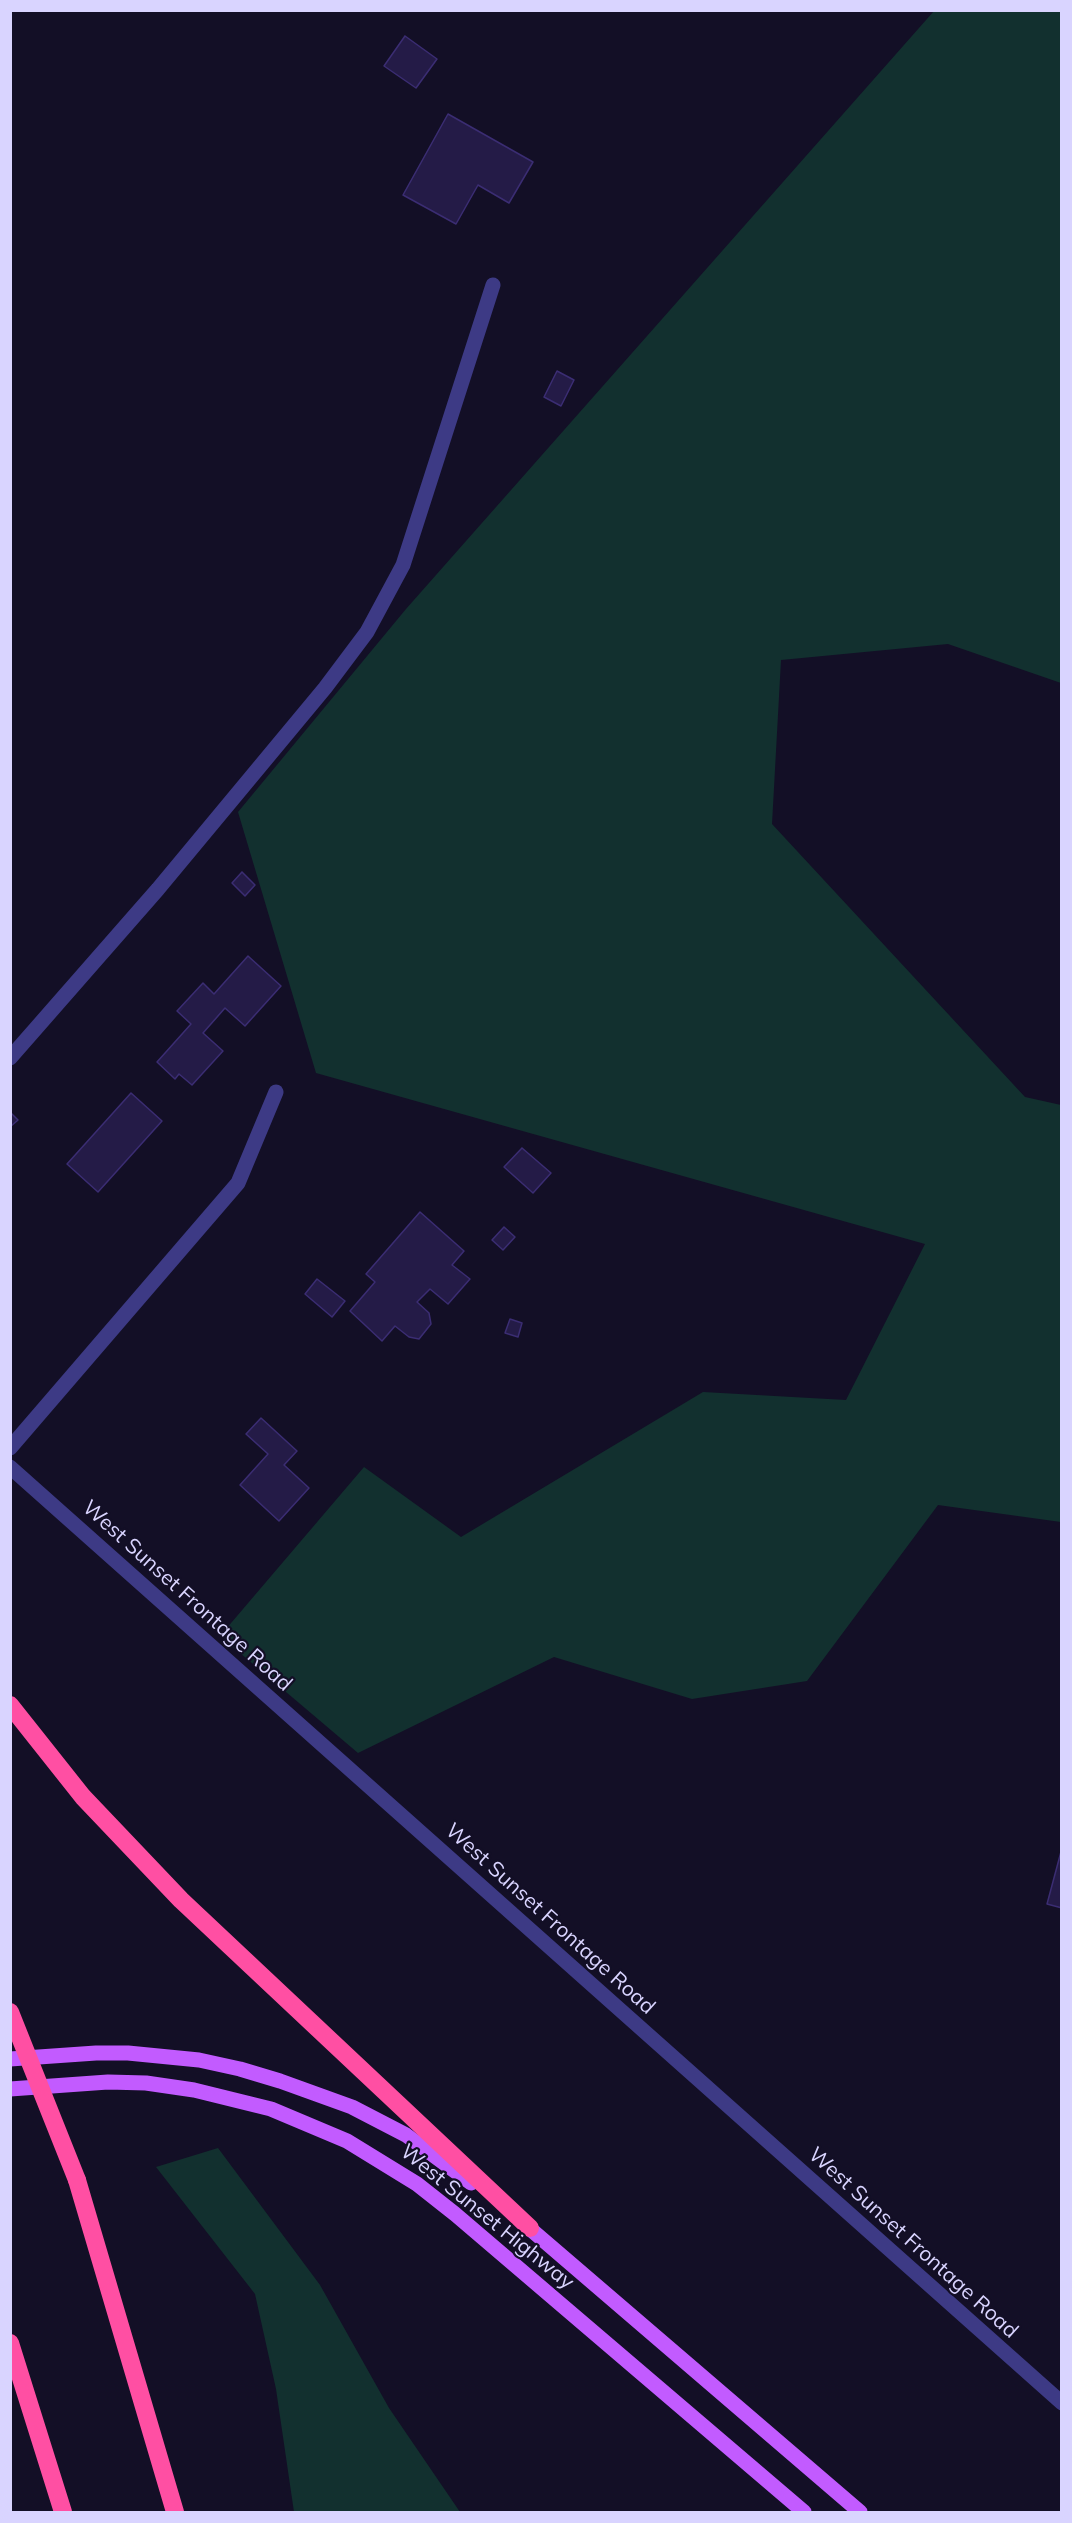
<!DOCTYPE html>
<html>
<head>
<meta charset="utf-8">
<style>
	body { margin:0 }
	#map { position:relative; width:1072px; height:2523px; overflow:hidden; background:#130f26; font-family:Mulish,sans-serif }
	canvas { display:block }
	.frame { position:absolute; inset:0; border:12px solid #d9d4ff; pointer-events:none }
</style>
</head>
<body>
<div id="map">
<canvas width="1072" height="2523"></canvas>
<div class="frame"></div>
</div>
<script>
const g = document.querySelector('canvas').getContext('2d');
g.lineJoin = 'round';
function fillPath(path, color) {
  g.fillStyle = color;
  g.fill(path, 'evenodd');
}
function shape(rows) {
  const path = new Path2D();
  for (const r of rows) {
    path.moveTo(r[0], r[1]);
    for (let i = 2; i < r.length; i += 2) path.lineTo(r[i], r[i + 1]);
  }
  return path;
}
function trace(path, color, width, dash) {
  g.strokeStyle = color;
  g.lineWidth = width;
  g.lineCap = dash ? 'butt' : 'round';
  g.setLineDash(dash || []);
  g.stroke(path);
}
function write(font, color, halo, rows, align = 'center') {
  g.font = font + ' Mulish,sans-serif';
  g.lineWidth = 4.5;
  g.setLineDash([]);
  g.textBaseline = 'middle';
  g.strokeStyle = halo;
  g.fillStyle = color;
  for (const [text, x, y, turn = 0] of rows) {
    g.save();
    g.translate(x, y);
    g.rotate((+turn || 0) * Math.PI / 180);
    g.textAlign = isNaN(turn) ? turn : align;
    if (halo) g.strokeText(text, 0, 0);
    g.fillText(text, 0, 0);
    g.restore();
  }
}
fillPath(shape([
	[934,11,1061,11,1061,683,948,644,781,660,772,824,1025,1097,1061,1105,1061,1522,938,1505,807,1681,692,1699,554,1657,358,1753,220,1636,364,1467,461,1537,703,1392,846,1400,925,1244,316,1073,238,812,406,609],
	[218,2148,320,2285,389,2408,460,2512,294,2512,276,2389,255,2294,156,2167]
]), '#12302f');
const building = shape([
	[405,36,437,59,416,88,384,66,405,36],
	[448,114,533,162,509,203,478,185,456,224,403,195,448,114],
	[557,371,574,380,561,406,544,397,557,371],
	[242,872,255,885,245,896,232,883,242,872],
	[248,956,281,986,245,1026,225,1008,203,1033,223,1051,192,1085,179,1074,175,1079,157,1062,191,1024,177,1011,203,983,214,994,248,956],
	[131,1093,162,1121,98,1192,67,1164,131,1093],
	[10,1112,18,1120,10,1127,10,1112],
	[522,1148,551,1173,533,1193,504,1167,522,1148],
	[420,1212,464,1251,452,1265,470,1279,448,1304,430,1289,417,1302,429,1313,431,1324,419,1339,409,1337,395,1326,382,1341,350,1311,375,1282,366,1274,420,1212],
	[504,1227,515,1237,503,1250,492,1240,504,1227],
	[317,1279,345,1301,332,1317,305,1294,317,1279],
	[510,1319,522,1323,518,1337,505,1333,510,1319],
	[261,1418,297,1451,284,1465,309,1488,279,1521,240,1485,268,1454,246,1434,261,1418],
	[1062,1848,1062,1908,1047,1904,1062,1848]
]);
fillPath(building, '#241b47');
trace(building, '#3b2d73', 1.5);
trace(shape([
	[10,1058,158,889,325,688,367,632,403,565,493,285],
	[10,1448,238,1183,276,1092],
	[10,1467,1062,2403]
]), '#3d3a85', 15);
trace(shape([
	[10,2059,96,2053,128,2053,199,2060,240,2069,280,2081,352,2107,406,2135,471,2183],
	[10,2089,108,2082,146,2083,194,2090,271,2109,347,2141,417,2184,455,2214,804,2512],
	[521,2221,860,2512]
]), '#c25bff', 15);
trace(shape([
	[10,1705,83,1797,181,1900,530,2228],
	[77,2180,175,2512],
	[10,2343,63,2512]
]), '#ff4fa3', 18);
trace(shape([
	[10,2012,77,2180]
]), '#ff4fa3', 18);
write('21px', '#d9d4ff', '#130f26', [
	["West Sunset Frontage Road",187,1596,42],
	["West Sunset Frontage Road",550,1919,42],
	["West Sunset Highway",487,2217,39],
	["West Sunset Frontage Road",913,2243,42]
]);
</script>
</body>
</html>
